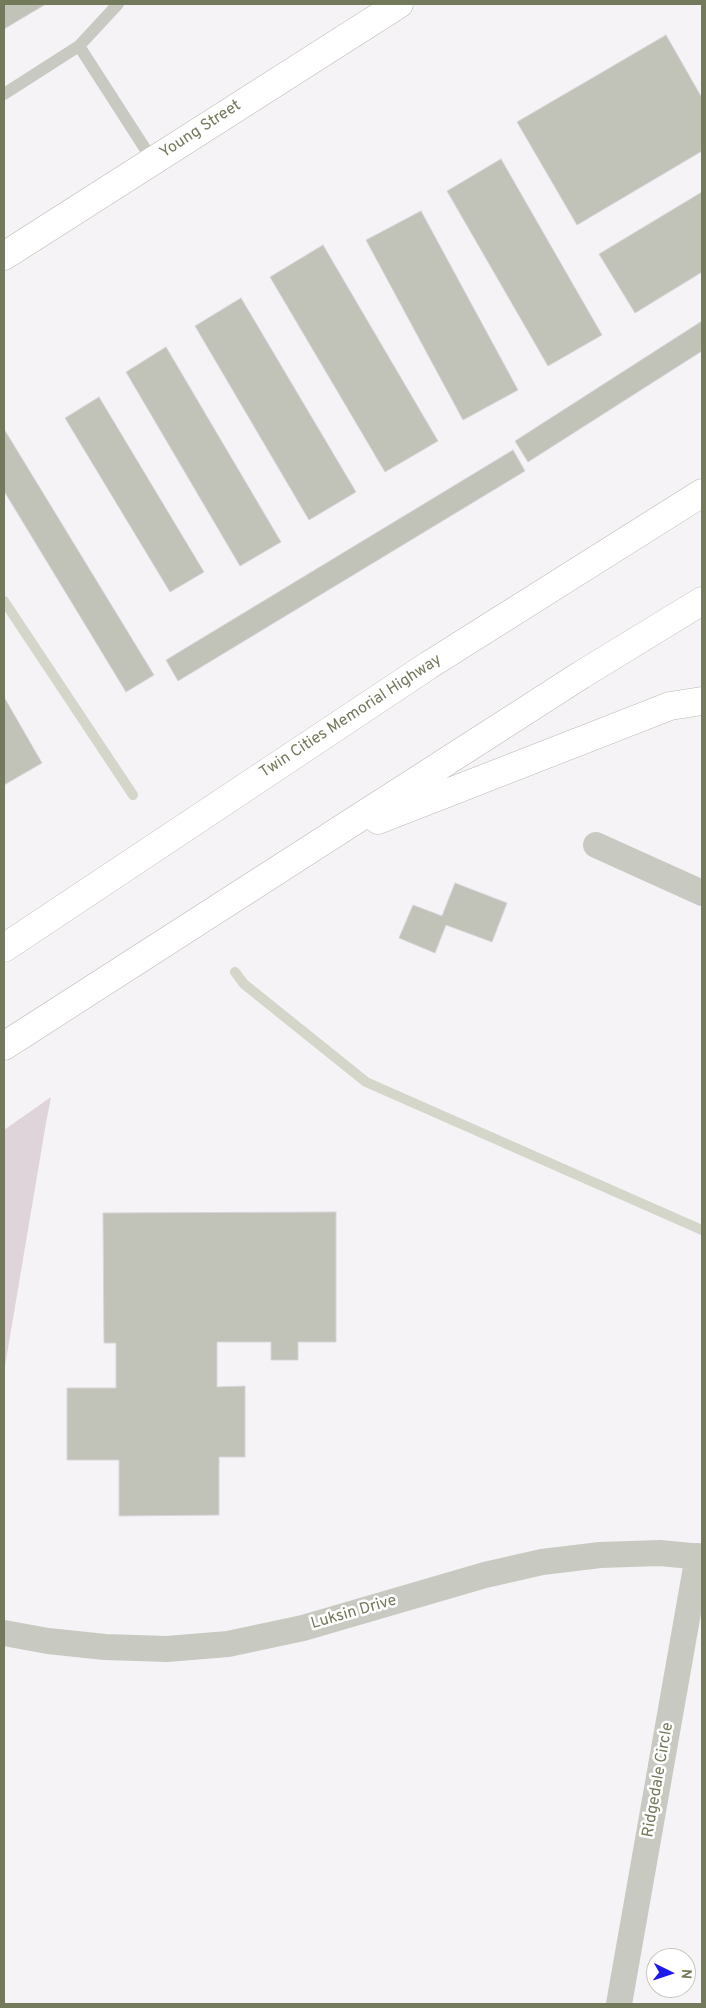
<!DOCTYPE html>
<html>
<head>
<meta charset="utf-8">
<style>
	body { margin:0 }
	#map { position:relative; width:706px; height:2008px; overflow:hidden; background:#f6f3f7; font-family:Overpass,sans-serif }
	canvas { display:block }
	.frame { position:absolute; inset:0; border:5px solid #737a5b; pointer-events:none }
	.north { position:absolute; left:646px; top:1948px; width:50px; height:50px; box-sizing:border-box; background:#fff; border:1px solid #c7cabd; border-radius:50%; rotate:94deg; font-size:14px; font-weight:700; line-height:20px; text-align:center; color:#737a5b }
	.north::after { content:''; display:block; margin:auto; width:18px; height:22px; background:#1d1aef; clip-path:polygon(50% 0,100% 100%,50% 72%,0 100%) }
</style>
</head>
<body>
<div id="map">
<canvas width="706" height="2008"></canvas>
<div class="frame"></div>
<div class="north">N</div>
</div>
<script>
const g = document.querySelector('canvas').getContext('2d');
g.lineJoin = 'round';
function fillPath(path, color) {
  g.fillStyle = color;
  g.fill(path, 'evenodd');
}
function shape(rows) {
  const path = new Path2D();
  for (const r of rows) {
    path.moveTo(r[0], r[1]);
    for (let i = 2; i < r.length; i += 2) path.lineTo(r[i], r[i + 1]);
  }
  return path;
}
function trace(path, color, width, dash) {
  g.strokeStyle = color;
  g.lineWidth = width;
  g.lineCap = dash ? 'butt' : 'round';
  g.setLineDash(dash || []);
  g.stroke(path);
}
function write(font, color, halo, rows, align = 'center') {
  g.font = font + ' Overpass,sans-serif';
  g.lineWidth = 5;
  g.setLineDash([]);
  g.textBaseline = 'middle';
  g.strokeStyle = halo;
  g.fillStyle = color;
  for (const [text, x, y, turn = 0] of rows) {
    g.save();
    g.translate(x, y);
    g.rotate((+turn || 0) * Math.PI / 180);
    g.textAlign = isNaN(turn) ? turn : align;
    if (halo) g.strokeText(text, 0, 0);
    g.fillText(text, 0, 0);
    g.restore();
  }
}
fillPath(shape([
	[51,1097,46,1123,4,1372,4,1130]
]), '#dfd4da');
trace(shape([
	[4,601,133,795],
	[235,972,244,984,366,1082,702,1230]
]), '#d4d6c9', 10);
const building = shape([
	[4,4,46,4,4,29,4,4],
	[666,35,702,98,702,151,577,225,517,122,666,35],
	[501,159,602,335,548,366,447,191,501,159],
	[702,192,702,272,635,313,599,254,702,192],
	[421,211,518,390,463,420,366,240,421,211],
	[323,245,438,441,385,472,270,277,323,245],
	[241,298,356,492,309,520,195,326,241,298],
	[702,321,702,351,528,462,515,441,702,321],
	[166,347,281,542,240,566,126,372,166,347],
	[99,397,204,572,170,592,65,418,99,397],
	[4,429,154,675,126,692,4,491,4,429],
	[513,450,525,471,178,681,166,660,513,450],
	[4,697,42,763,4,785,4,697],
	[455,883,507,903,492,942,446,925,435,953,399,938,413,905,442,916,455,883],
	[336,1212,336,1342,298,1342,298,1360,271,1360,271,1342,217,1342,217,1387,245,1386,245,1457,219,1457,219,1515,119,1516,119,1460,67,1460,67,1388,116,1388,116,1343,104,1343,103,1213,336,1212]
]);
fillPath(building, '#c1c2b8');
trace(building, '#d7d5d8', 1);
const secondary = shape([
	[4,256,399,4]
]);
const primary = shape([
	[378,820,670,706,702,701],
	[4,948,429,665,702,493],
	[4,1046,581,675,702,601]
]);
trace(secondary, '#babdb1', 29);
trace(primary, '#babcb2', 29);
trace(shape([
	[79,46,153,161],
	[4,94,79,46,118,4]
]), '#c8cac1', 12);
trace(shape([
	[596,845,702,893],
	[4,1633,48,1641,105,1647,167,1649,228,1644,303,1628,485,1575,542,1562,600,1555,660,1553,702,1557],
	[619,2004,698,1556]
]), '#c8cac1', 26);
trace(secondary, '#fff', 28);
trace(primary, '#fff', 28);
write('16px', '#737a5b', '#fff', [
	["Young Street",201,130,-33],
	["Twin Cities Memorial Highway",351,717,-33],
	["Luksin Drive",354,1613,-16],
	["Ridgedale Circle",659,1780,-80]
]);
</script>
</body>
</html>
